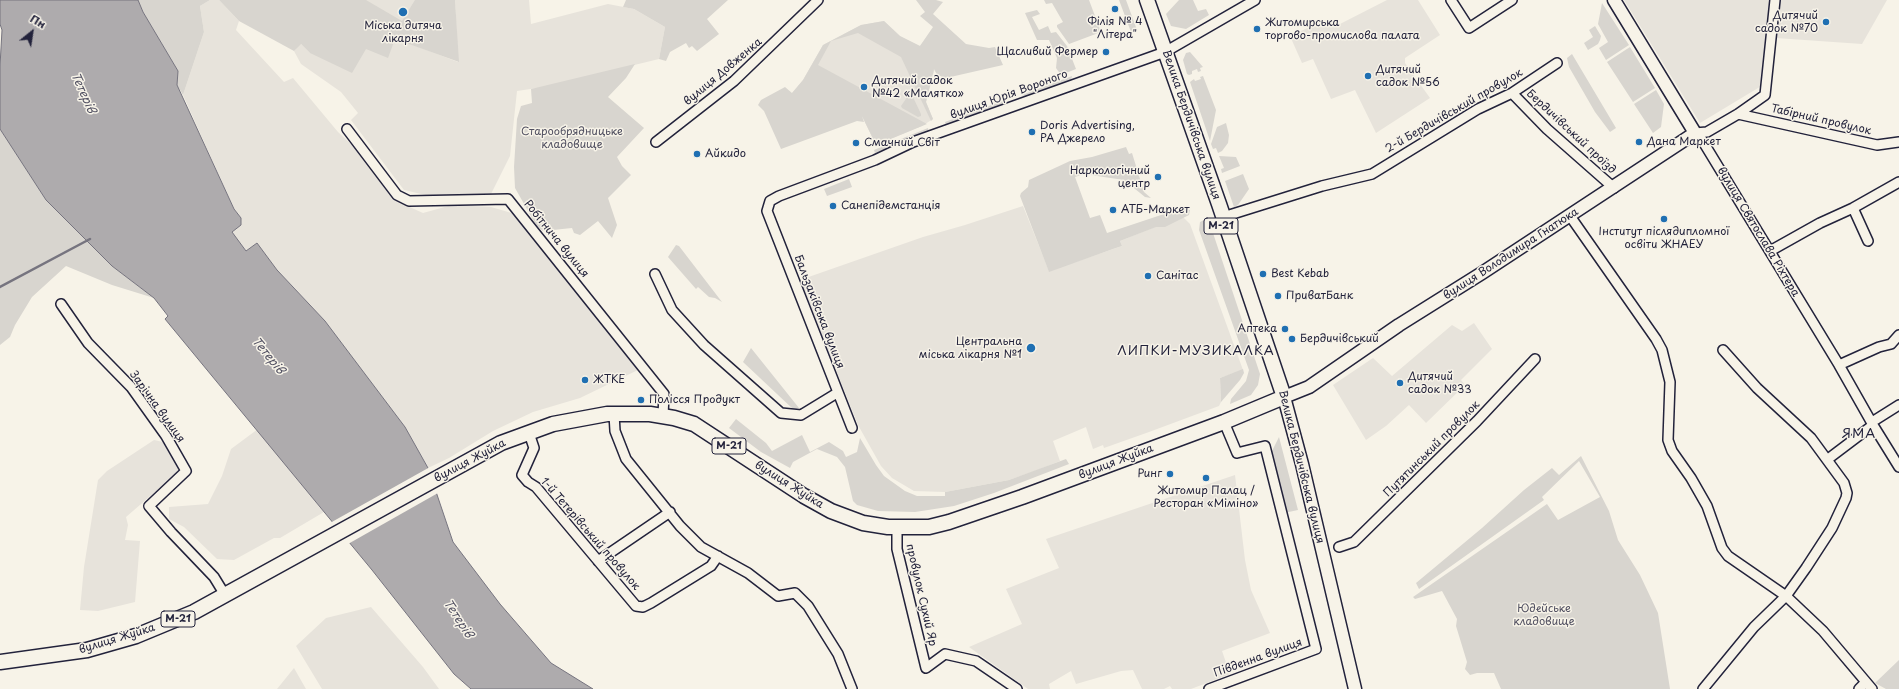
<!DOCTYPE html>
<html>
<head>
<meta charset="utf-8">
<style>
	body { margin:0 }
	#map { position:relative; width:1899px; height:689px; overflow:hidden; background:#f7f3e8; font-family:"Playpen Sans",sans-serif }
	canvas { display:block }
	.north { position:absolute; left:12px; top:12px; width:40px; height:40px; -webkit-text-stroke:3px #f7f3e8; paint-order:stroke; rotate:30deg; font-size:11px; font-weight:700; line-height:16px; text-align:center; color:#22223b }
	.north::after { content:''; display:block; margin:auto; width:14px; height:18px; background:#22223b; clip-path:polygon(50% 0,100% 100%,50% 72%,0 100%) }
</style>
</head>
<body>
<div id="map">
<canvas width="1899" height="689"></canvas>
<div class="north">Пн</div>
</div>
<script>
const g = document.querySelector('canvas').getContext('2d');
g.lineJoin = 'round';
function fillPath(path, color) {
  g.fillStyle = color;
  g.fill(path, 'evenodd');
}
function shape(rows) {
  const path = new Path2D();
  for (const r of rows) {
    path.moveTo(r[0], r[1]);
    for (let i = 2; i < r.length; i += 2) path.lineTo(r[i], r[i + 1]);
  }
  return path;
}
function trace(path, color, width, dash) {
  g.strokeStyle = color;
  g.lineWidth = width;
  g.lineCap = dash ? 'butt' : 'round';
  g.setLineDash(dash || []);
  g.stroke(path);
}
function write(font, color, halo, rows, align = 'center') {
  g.font = font + ' "Playpen Sans",sans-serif';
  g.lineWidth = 3;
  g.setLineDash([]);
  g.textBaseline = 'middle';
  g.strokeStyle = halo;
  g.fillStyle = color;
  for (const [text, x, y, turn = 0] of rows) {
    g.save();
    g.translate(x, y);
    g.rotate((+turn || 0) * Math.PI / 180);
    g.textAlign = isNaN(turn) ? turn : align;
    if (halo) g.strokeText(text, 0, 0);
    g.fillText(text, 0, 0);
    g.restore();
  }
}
fillPath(shape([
	[210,0,219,0,239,21,236,30,284,82,293,78,338,132,353,146,394,200,423,213,452,205,491,207,515,214,640,369,580,398,533,412,493,431,449,458,428,468,402,423,325,321,277,270,257,243,246,251,231,232,241,218,234,209,183,95,204,32,200,6],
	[358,0,444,0,408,27],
	[455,0,529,0,531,24,608,4,634,9,665,27,659,59,544,87,517,91,510,156,490,196,430,196,404,190,351,120,358,113,341,92,301,64,294,51,300,43,310,53,366,49,395,38,458,62],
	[1387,0,1418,0,1440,35,1405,58,1405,63,1430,98,1376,133,1355,90,1331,99,1313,59,1302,63,1290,36,1325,20,1338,25,1340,24],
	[1624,0,1774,0,1763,85,1700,123],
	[1779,0,1887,0,1862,44,1776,38],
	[884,21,900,36,920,46,938,21,935,68,926,102,933,119,922,126,876,145,860,112,777,111,803,80,823,45,861,25],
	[1023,206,1049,271,1122,246,1120,241,1182,216,1190,224,1243,370,1220,378,1221,402,1219,406,1149,432,1104,448,1103,445,1093,449,1086,427,1053,441,1060,461,1035,471,1009,480,945,492,914,491,892,478,881,466,858,425,800,280,923,237,965,225],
	[1474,323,1492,349,1461,380,1465,385,1426,423,1409,405,1386,426,1366,440,1333,385,1373,358,1392,376,1452,325,1462,331],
	[258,429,324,512,280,538,274,538,234,560,217,559,184,527,169,519,169,507,208,504,222,476,231,449],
	[154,440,163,442,179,465,177,473,126,517,128,525,125,540,140,541,135,602,98,611,80,610,84,567,98,480,107,471],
	[1235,475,1245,560,1251,590,1270,633,1222,651,1230,674,1191,689,1172,689,1170,686,1164,689,1142,689,1133,670,1121,671,1076,684,1071,671,1049,684,1050,689,1028,689,969,647,1022,624,1006,589,1059,568,1046,539],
	[371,607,423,667,439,689,322,689,296,646,326,618],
	[294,668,306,689,277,689]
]), '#e7e3db');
fillPath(shape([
	[138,0,210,0,200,6,204,32,183,95,177,85,178,71,143,12],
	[219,0,366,0,402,21,415,0,455,0,459,62,395,39,388,58,366,49,352,73,310,53,301,44,294,51,239,21],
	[626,0,728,0,707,19,719,34,697,51,692,46,689,48,686,43,670,52,666,61,659,59,665,27,634,9,623,7],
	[916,0,936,0,943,2,933,14,966,44,989,48,995,47,1003,65,946,78,937,75,934,69,926,102,933,119,931,121,901,57,858,33,831,41,818,65,927,124,876,145,862,116,864,122,857,121,781,149,764,111,758,105,761,100,785,87,792,93,803,80,823,45,861,25,884,21,900,36,920,46,933,27,920,16,925,12],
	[1044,0,1089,0,1101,32,1069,44,1057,27,1057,25,1063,22,1052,3,1046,4],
	[1119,0,1126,0,1137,30,1131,32],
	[1179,0,1193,0,1198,11,1206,9,1209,15,1186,29,1171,26,1166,14],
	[1602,3,1629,45,1606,60,1599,48,1608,42,1598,24],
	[1037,10,1040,14,1032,17,1039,30,1048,26,1051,33,1056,32,1067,46,1076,69,1061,75,1056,68,1057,58,1049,40,1037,40,1025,13],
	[1595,26,1601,36,1600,40,1598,44,1588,50,1584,43,1593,37,1589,30],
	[1630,47,1655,88,1633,102,1607,62],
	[1190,52,1203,67,1200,68,1201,71,1198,72,1197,69,1192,71,1192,74,1189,75,1187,74,1183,60,1186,53],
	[1572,54,1616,128,1610,132,1595,112,1569,67,1567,58],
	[635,64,626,78,608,97,644,128,617,157,622,166,631,175,608,198,617,225,612,238,598,221,580,235,574,233,572,228,543,231,536,225,515,188,514,167,517,119,521,106,532,103,531,89],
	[1072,76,1071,81,1026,97,1022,95],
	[1203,76,1216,110,1210,141,1190,82,1194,79,1195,81,1201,79,1200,77],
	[1656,90,1664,104,1661,127,1653,133,1634,104],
	[912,95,921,114,921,116,918,117,902,108,901,106,908,96],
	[1005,100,1007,104,946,126,945,122],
	[1226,123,1229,135,1228,143,1222,151,1218,153,1216,148,1213,149,1211,144,1217,127],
	[928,128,929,132,875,153,874,150],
	[0,129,46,200,112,266,154,298,112,285,66,266,32,297,15,325,10,337,0,345],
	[1126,147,1129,154,1132,153,1144,192,1151,198,1145,197,1124,180,1084,174,1075,177,1090,218,1100,215,1107,233,1185,207,1190,210,1189,215,1165,227,1156,227,1120,241,1122,246,1113,249,1049,272,1020,196,1021,193,1028,187,1029,180,1070,161,1092,157],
	[1219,156,1236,157,1240,166,1222,173,1221,169,1224,168],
	[1243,174,1249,189,1238,205,1234,207,1225,181],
	[849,179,852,187,827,196,824,189],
	[1206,219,1209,221,1260,374,1258,385,1251,395,1230,404,1231,399,1246,381,1249,370,1199,230,1200,222],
	[676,245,679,246,722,302,715,298,709,297,698,287,696,289,668,257],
	[751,348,799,408,794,410,743,362],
	[1243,369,1244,373,1240,380,1221,402,1220,378],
	[736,419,766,443,772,451,802,435,810,452,829,442,843,451,846,457,857,452,860,438,876,465,884,476,905,491,917,496,945,496,945,492,1009,480,1066,459,1069,464,994,493,954,506,915,512,878,511,857,505,853,501,845,467,837,457,817,449,793,462,790,468,761,452,729,428],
	[1279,437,1298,510,1284,513,1269,457],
	[1581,456,1609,511,1618,540,1640,575,1658,613,1670,689,1501,689,1494,673,1477,673,1470,675,1465,669,1467,662,1456,626,1457,619,1442,591,1415,599,1413,597,1547,504,1558,520,1600,497,1579,461,1542,497,1544,500,1419,589,1416,583,1482,528,1524,490,1552,468,1559,475],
	[1899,660,1899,689,1886,689,1875,683]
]), '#d8d5cf');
const water = shape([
	[0,0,138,0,143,12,178,71,177,85,234,209,241,218,241,225,232,232,246,251,257,243,277,270,325,321,405,427,428,468,453,542,500,604,551,663,593,689,471,689,454,674,372,570,165,319,168,316,154,298,112,266,46,200,0,129,0,66,2,30,0,24,0,0]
]);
fillPath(water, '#aeabad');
trace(water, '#76747f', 1);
fillPath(shape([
	[430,467,438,493,348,544,330,523]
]), '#f7f3e8');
trace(shape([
	[0,287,90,239]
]), '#76747f', 2.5);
const minor = shape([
	[1451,0,1469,28,1512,0],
	[1512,93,1547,129,1614,188],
	[1738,114,1877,145,1899,142],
	[347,129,397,195,409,201,508,199,664,394,663,416],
	[1695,133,1702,140,1839,365,1873,425,1899,467],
	[1695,133,1707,132,1738,114,1765,95,1775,0],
	[656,142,734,81,818,0],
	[1853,208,1868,241],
	[1570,216,1656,339,1662,350,1670,382,1668,440,1672,451,1691,478,1707,506,1722,548,1728,556,1786,596,1823,631,1872,689],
	[1223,217,1322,186,1372,174,1478,109,1512,93,1557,63],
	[1770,251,1820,223,1853,208,1899,182],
	[655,274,672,310,704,345,781,413,801,415,837,393],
	[61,304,88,343,131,387,166,436,186,471,149,506,171,532,214,577,225,595],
	[1839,365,1879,347,1891,344,1899,335],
	[614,414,615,431,626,459,680,526,701,547,748,573,778,596,795,593,808,606,838,654,852,689],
	[1872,422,1899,405],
	[852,428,767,211,770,201,779,196,875,160,913,142,1165,52,1255,0],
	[529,433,534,448,522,475,528,482,536,487,636,606,643,607,651,603,711,566,718,556],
	[1828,459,1873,425],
	[897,527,897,549,926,668,945,654,976,661,1017,689],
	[1339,547,1354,542,1477,421,1535,359],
	[598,561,670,512],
	[1209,689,1316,649,1265,446,1237,453,1224,422],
	[1703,689,1754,627,1786,596,1806,568,1832,528,1846,498,1847,493,1844,483,1811,438,1757,388,1723,350],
	[1859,689,1866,682]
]);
const major = shape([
	[1355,689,1302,464,1284,397,1309,387,1399,325,1482,273,1695,133,1614,0]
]);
const highway = shape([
	[0,662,87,650,136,636,194,612,501,443,553,424,607,414,650,414,674,418,694,424,804,496,831,511,863,523,888,527,929,527,949,522,1022,497,1224,422,1284,397,1219,204,1147,0]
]);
trace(minor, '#22223b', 12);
trace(major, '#22223b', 15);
trace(highway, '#22223b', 17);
trace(minor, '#f7f3e8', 9);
trace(major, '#f7f3e8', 12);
trace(highway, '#f7f3e8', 14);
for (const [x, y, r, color] of [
	[1115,9,4,"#1f6fb2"],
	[403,12,5,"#1f6fb2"],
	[1826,22,4,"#1f6fb2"],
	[1257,29,4,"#1f6fb2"],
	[1106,52,4,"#1f6fb2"],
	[1368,76,4,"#1f6fb2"],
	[864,87,4,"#1f6fb2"],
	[1032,132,4,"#1f6fb2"],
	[1639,142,4,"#1f6fb2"],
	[856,143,4,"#1f6fb2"],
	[697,154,4,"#1f6fb2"],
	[1158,177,4,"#1f6fb2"],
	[833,206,4,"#1f6fb2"],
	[1113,210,4,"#1f6fb2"],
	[1664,219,4,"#1f6fb2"],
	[1263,274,4,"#1f6fb2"],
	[1148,276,4,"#1f6fb2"],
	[1278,296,4,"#1f6fb2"],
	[1285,329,4,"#1f6fb2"],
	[1292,339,4,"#1f6fb2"],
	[1031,348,5,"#1f6fb2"],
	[585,380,4,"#1f6fb2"],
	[1400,383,4,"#1f6fb2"],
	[641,400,4,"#1f6fb2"],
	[1170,474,4,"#1f6fb2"],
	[1206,478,4,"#1f6fb2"]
]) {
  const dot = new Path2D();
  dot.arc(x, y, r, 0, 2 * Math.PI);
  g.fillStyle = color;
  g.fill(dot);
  trace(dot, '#f7f3e8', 1.5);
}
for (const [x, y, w] of [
	[1221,226,34],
	[729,446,34],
	[178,619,34]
]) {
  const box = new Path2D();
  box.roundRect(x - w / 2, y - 8, w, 16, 3);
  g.fillStyle = '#f7f3e8';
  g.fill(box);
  trace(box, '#22223b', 1);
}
write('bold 10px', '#22223b', null, [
	["М-21",1221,226],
	["М-21",729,446],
	["М-21",178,619]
]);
write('11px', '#22223b', '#f7f3e8', [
	["Дитячий",1818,16,"right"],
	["садок №70",1818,29,"right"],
	["Філія № 4",1115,22,"center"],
	["\"Літера\"",1115,35,"center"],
	["Житомирська",1265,23],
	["торгово-промислова палата",1265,36],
	["Міська дитяча",403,26,"center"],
	["лікарня",403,39,"center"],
	["Щасливий Фермер",1098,52,"right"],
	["Дитячий",1376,70],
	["садок №56",1376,83],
	["Дитячий садок",872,81],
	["№42 «Малятко»",872,94],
	["Doris Advertising,",1040,126],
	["РА Джерело",1040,139],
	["Дана Маркет",1647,142],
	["Смачний Світ",864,143],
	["Айкидо",705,154],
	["Наркологічний",1150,171,"right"],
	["центр",1150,184,"right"],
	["Санепідемстанція",841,206],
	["АТБ-Маркет",1121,210],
	["Інститут післядипломної",1664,232,"center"],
	["освіти ЖНАЕУ",1664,245,"center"],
	["Best Kebab",1271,274],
	["Санітас",1156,276],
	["ПриватБанк",1286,296],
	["Аптека",1277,329,"right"],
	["Бердичівський",1300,339],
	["Центральна",1022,342,"right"],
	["міська лікарня №1",1022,355,"right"],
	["Дитячий",1408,377],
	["садок №33",1408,390],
	["ЖТКЕ",593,380],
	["Полісся Продукт",649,400],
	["Ринг",1162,474,"right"],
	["Житомир Палац /",1206,491,"center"],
	["Ресторан «Міміно»",1206,504,"center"]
], 'left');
write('11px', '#22223b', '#f7f3e8', [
	["вулиця Довженка",723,72,-40],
	["вулиця Юрія Вороного",1009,95,-20],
	["2-й Бердичівський провулок",1454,111,-30],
	["Табірний провулок",1821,120,13],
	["Велика Бердичівська вулиця",1191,125,71],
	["Бердичівський проїзд",1571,132,43],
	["вулиця Святослава Ріхтера",1758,232,59],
	["Робітнича вулиця",556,239,51],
	["вулиця Володимира Гнатюка",1511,254,-33],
	["Бальзаківська вулиця",819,312,69],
	["Зарічна вулиця",157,407,54],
	["Путятинський провулок",1432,449,-45],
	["вулиця Жуйка",470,461,-28],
	["вулиця Жуйка",1116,462,-21],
	["Велика Бердичівська вулиця",1301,467,76],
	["вулиця Жуйка",789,485,32],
	["1-й Тетерівський провулок",590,534,49],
	["провулок Сухий Яр",921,595,77],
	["вулиця Жуйка",117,639,-17],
	["Південна вулиця",1258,658,-20]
]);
write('11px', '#504f60', '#f7f3e8', [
	["Старообрядницьке",572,132],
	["кладовище",572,145],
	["Юдейське",1544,609],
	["кладовище",1544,622]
]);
write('italic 12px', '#535263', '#f7f3e8', [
	["Тетерів",83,93,66],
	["Тетерів",268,356,51],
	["Тетерів",458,619,57]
]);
g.letterSpacing = '1px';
write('13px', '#22223b', '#f7f3e8', [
	["ЛИПКИ-МУЗИКАЛКА",1196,351],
	["ЯМА",1859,434]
]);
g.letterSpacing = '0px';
</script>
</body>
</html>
